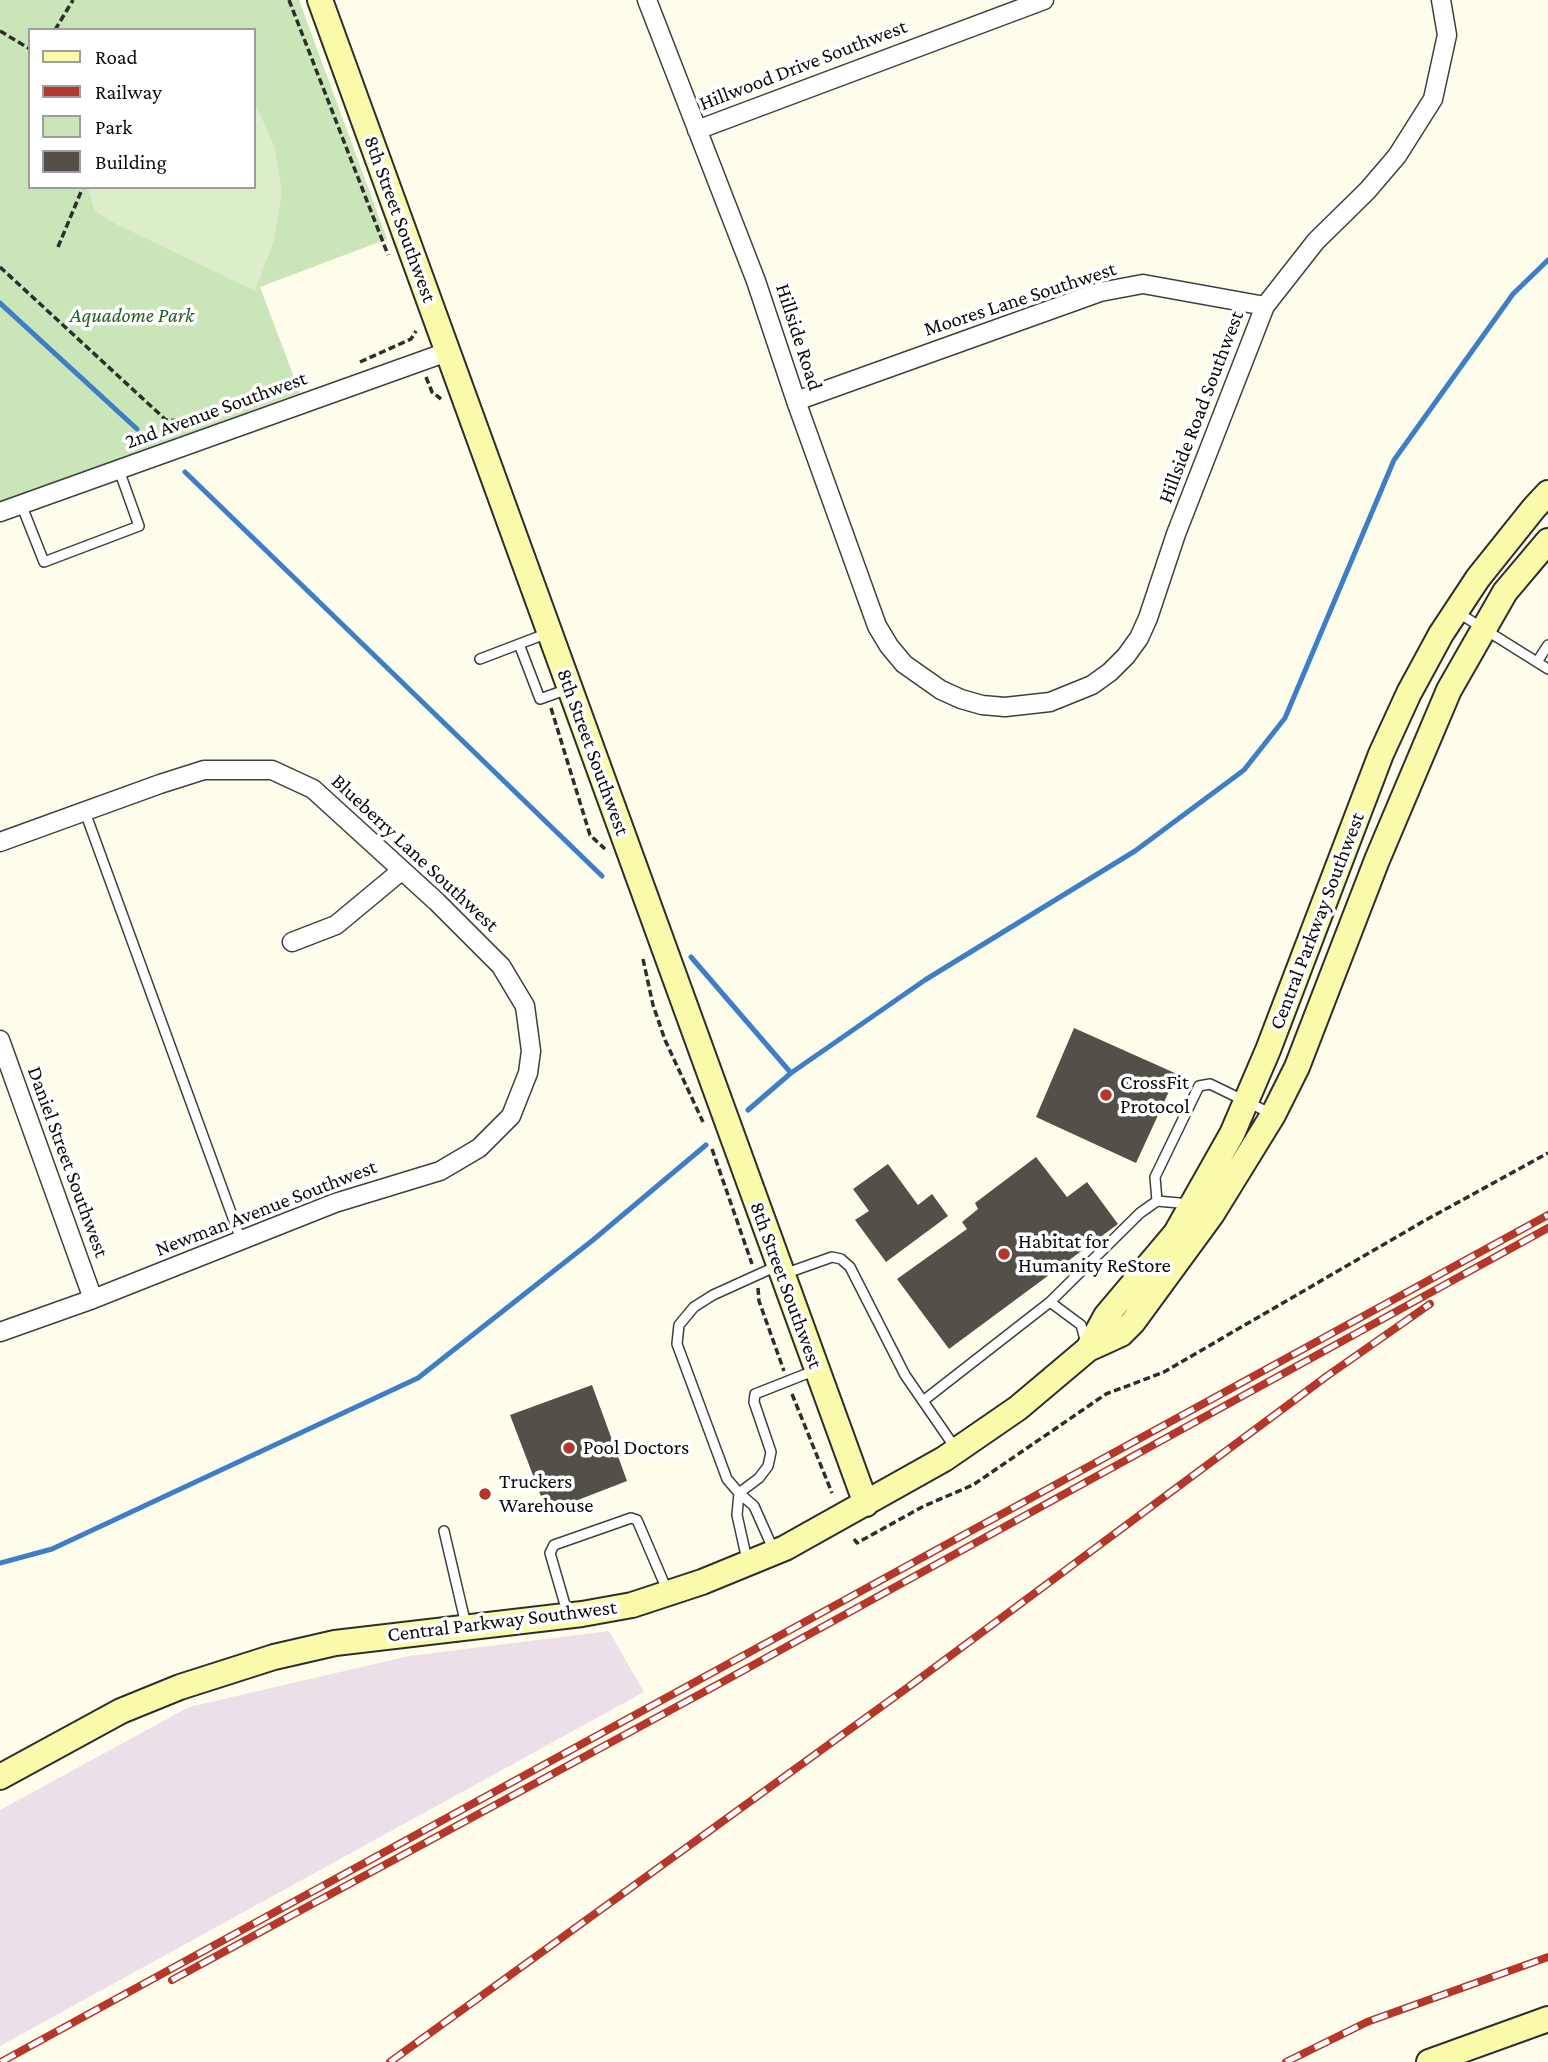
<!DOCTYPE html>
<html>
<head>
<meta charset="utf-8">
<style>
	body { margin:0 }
	#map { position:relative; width:1548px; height:2062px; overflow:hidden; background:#fefdec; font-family:"Crimson Pro",serif }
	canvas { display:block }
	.legend { position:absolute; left:28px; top:28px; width:228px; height:161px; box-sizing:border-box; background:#fff; border:2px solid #9e9e9e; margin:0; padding:9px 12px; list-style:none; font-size:21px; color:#0c0c0c }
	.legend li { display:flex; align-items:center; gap:14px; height:35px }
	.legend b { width:35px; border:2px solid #9e9e9e }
</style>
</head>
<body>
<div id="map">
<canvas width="1548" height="2062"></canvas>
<ul class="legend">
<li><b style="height:9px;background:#f9fbaa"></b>Road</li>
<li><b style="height:9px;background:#b5372b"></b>Railway</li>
<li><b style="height:19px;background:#cae6b8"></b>Park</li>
<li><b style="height:19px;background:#544f49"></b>Building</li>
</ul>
</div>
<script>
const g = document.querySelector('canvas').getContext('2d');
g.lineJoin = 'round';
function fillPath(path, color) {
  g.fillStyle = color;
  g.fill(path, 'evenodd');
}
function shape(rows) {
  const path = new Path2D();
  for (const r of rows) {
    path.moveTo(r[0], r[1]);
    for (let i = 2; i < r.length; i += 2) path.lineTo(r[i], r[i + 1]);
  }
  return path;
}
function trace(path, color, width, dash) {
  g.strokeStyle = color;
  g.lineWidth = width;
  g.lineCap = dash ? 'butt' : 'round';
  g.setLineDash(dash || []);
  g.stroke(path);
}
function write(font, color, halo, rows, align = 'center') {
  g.font = font + ' "Crimson Pro",serif';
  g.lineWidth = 7;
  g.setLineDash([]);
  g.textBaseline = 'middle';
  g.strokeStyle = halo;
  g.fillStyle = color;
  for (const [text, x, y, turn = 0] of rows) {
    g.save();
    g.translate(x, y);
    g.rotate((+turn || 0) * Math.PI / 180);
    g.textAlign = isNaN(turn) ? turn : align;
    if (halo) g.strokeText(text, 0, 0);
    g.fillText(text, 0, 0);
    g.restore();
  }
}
fillPath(shape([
	[609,1631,644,1692,0,2046,0,1810,189,1707,409,1656]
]), '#ebe0ea');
fillPath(shape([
	[0,0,299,0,387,239,260,287,300,393,0,502],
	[30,30,254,30,254,187,30,187]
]), '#cae6b8');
fillPath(shape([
	[254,101,275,148,282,193,274,241,255,291,114,223,94,210,88,187,254,187]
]), '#dceec9');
trace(shape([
	[0,303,137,429],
	[185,472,602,876],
	[691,957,791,1073],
	[748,1110,791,1073,925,980,1135,851,1244,770,1285,718,1394,460,1513,294,1548,260],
	[0,1563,52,1549,418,1378,593,1240,706,1145]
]), '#3e7ec6', 5);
fillPath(shape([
	[1074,1028,1177,1074,1136,1163,1036,1117],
	[1036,1157,1067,1197,1087,1182,1118,1224,949,1349,897,1279,967,1229,962,1222,978,1209,975,1203],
	[888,1164,918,1205,932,1194,948,1216,886,1262,855,1220,869,1211,853,1189],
	[592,1385,627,1481,547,1512,510,1415]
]), '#544f49');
const lane = shape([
	[21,504,44,562,139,526,119,470],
	[1457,612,1548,669],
	[519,644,540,699,568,689],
	[480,659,548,633],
	[1537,662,1548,645],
	[85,812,241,1240],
	[1157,1201,1155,1177,1199,1086,1210,1084,1272,1114],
	[777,1266,713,1295,694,1307,679,1325,677,1344,727,1479,739,1493,759,1478,768,1466,771,1452,754,1402,755,1394,816,1370],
	[784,1274,832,1257,841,1259,850,1267,905,1375,956,1449],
	[1050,1302,1081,1325,1086,1343],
	[923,1401,1050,1302,1140,1213,1157,1201,1190,1204],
	[444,1531,466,1625],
	[747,1560,737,1515,739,1493,754,1506,774,1551],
	[568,1615,550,1553,554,1545,631,1518,637,1520,667,1590]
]);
const street = shape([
	[647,0,756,281,796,401,877,626,889,646,904,664,941,690,961,699,982,705,1005,707,1050,702,1092,685,1110,672,1126,656,1139,638,1148,618,1176,534,1265,306,1316,241,1367,191,1397,156,1433,99,1447,35,1441,0],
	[697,130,1044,0],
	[796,401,1100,292,1143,284,1265,306],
	[0,512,447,352],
	[0,842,160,784,204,770,272,770,313,789,437,902,501,966,525,1006,531,1051,528,1073,511,1116,479,1148,440,1171,335,1203,93,1299,0,1332],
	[292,942,336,925,401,871],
	[0,1040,93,1299]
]);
const secondary = shape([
	[320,0,866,1504],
	[1088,1349,1106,1316,1176,1233,1232,1134,1268,1050,1381,754,1409,693,1441,634,1478,578,1534,508,1548,493],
	[0,1777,121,1711,180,1687,274,1657,335,1643,582,1614,632,1605,702,1582,785,1548,944,1459,1018,1408,1088,1349,1121,1334,1133,1322,1212,1214,1273,1115,1297,1067,1377,860,1449,690,1505,592,1548,541],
	[1429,2062,1548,2019]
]);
trace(lane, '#3f3f3f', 12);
trace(street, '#3f3f3f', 21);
trace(secondary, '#2e2e2e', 28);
trace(shape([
	[289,0,388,255],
	[55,30,73,0],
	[0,31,30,49],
	[58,247,83,187],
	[0,267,166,420,181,421,300,384],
	[360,362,411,339,416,331],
	[426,377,432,392,441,399],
	[551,708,590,835,605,849],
	[643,959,653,1005,665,1040,703,1122],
	[712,1149,752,1264],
	[758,1288,759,1301,784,1371],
	[792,1394,832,1493],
	[854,1539,857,1543,924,1506,973,1485,1106,1394,1164,1372,1424,1221,1548,1153]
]), '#2e2e2e', 3.5, [7, 3.5]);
trace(lane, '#fff', 9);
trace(street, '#fff', 18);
trace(secondary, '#f9fbaa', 24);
const rail = shape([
	[172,1980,726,1680,1548,1228],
	[1,2062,1548,1215],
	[390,2062,907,1688,1327,1376,1430,1304],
	[1286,2062,1367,2022,1548,1957]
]);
trace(rail, '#b5372b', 8);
trace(rail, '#fff', 5, [16]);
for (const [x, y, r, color] of [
	[1106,1095,7,"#b5372b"],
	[1004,1254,7,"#b5372b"],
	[569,1448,7,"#b5372b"],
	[485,1494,7,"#b5372b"]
]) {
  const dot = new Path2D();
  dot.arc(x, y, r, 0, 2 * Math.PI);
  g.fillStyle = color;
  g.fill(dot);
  trace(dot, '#fff', 2.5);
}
write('21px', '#0c0c0c', '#fff', [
	["Hillwood Drive Southwest",803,65,-21],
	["8th Street Southwest",400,219,70],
	["Moores Lane Southwest",1020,299,-18],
	["Hillside Road",799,337,72],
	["Hillside Road Southwest",1201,407,-69],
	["2nd Avenue Southwest",216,410,-20],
	["8th Street Southwest",593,752,70],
	["Blueberry Lane Southwest",415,853,43],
	["Central Parkway Southwest",1317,921,-69],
	["Daniel Street Southwest",68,1162,70],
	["Newman Avenue Southwest",266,1208,-21],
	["8th Street Southwest",786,1285,70],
	["Central Parkway Southwest",502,1621,-7]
]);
write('italic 21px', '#256020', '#fff', [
	["Aquadome Park",132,316]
]);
write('21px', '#0c0c0c', '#fff', [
	["CrossFit",1120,1083],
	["Protocol",1120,1107],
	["Habitat for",1018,1242],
	["Humanity ReStore",1018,1266],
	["Pool Doctors",583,1448],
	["Truckers",499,1482],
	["Warehouse",499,1506]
], 'left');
</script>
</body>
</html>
